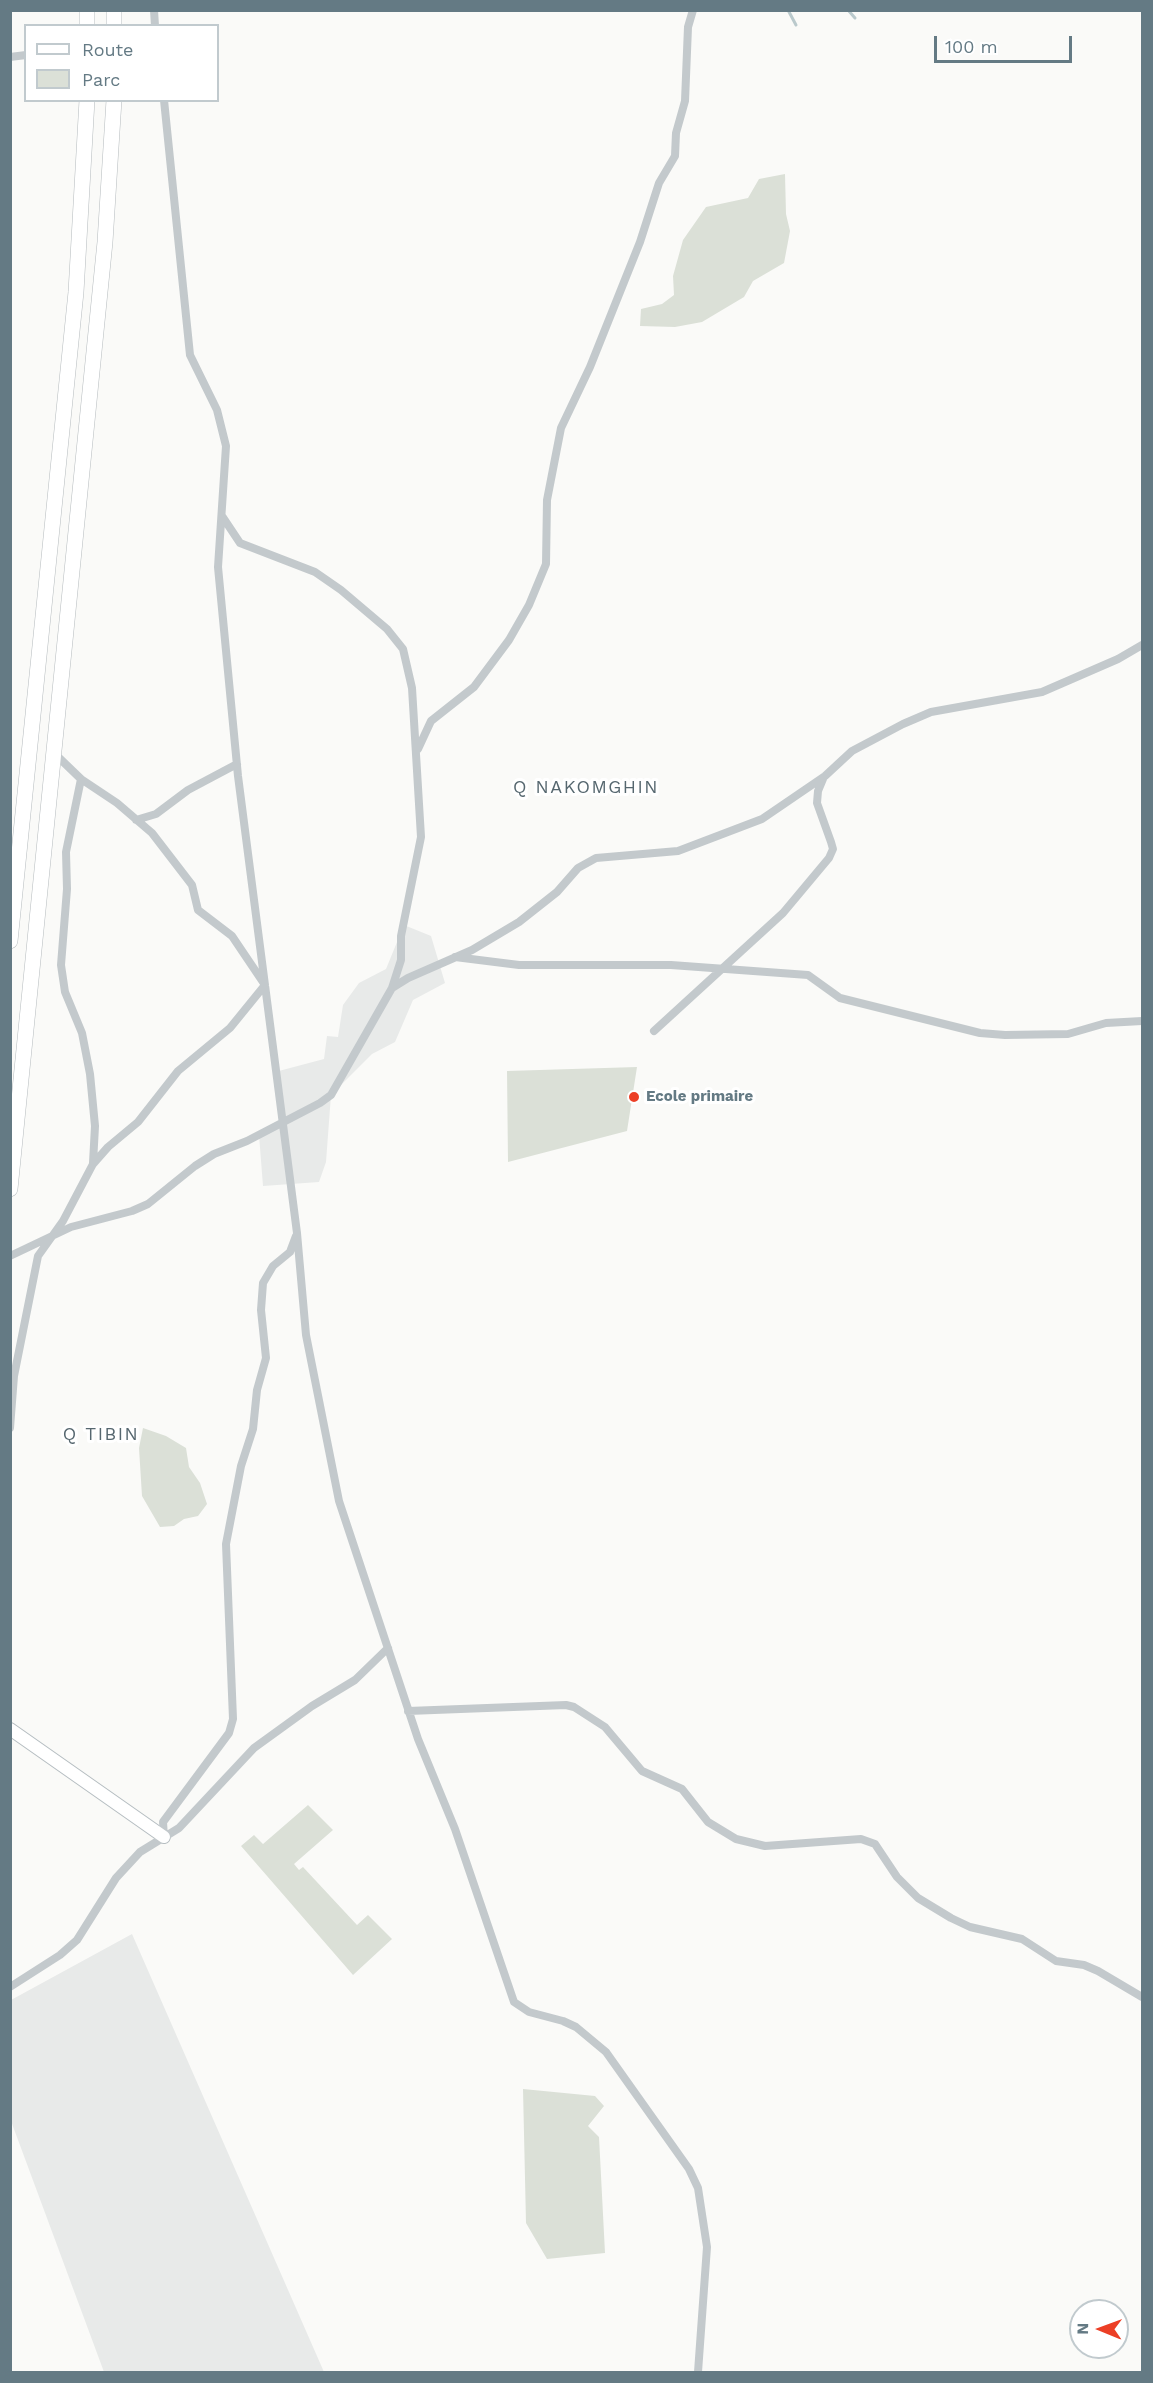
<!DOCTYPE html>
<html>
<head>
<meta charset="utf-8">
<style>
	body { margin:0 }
	#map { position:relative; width:1153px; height:2383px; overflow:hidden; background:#fafaf8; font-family:"Work Sans",sans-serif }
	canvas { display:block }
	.frame { position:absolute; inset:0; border:12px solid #647a84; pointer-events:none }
	.legend { position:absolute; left:24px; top:24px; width:195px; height:78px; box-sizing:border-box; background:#fff; border:2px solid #c1cace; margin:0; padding:8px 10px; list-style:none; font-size:18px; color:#647a84 }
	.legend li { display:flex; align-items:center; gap:12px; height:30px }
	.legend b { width:30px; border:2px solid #c1cace }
	.north { position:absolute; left:1069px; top:2299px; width:60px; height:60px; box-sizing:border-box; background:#fff; border:2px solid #c1cace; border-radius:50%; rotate:271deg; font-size:16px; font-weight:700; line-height:24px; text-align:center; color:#647a84 }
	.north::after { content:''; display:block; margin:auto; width:21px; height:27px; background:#ec3f26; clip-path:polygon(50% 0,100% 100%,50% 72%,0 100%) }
	.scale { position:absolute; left:934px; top:36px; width:138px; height:27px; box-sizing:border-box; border:3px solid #647a84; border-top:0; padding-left:8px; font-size:18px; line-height:21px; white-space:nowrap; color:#647a84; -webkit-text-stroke:4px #fff; paint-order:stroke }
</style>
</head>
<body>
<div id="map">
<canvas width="1153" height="2383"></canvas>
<div class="frame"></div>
<ul class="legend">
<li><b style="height:8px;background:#fff"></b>Route</li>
<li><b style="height:16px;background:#dbe0d7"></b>Parc</li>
</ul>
<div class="north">N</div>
<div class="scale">100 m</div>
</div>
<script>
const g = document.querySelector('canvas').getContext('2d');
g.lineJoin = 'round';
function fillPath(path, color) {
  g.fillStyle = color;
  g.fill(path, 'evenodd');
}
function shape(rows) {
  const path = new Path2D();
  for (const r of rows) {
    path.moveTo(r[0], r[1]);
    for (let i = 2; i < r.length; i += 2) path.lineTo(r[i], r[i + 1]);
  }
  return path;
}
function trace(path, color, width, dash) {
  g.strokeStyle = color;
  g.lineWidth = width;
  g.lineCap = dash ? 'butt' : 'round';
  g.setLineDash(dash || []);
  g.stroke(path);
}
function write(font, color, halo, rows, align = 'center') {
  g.font = font + ' "Work Sans",sans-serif';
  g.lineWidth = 6;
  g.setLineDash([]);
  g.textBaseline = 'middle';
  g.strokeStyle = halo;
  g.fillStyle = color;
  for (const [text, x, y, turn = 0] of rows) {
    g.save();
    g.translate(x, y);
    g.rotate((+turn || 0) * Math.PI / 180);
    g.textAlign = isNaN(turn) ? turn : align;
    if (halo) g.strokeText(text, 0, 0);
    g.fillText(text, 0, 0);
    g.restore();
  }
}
fillPath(shape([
	[404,925,431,936,445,983,413,1000,395,1042,372,1054,331,1095,326,1162,319,1182,263,1186,259,1135,283,1122,275,1072,324,1059,327,1036,338,1037,343,1005,359,983,386,969],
	[132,1934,324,2372,104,2372,11,2121,11,2000]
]), '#e8eae9');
fillPath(shape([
	[785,174,786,214,790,231,784,263,753,281,744,297,702,322,675,327,640,326,641,309,662,304,674,295,673,276,683,240,706,207,748,198,759,179],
	[637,1067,627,1131,508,1162,507,1071],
	[143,1428,166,1436,186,1448,189,1467,200,1483,207,1504,198,1516,184,1519,174,1526,160,1527,142,1496,139,1448],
	[308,1805,333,1830,294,1864,299,1870,303,1867,357,1925,368,1915,392,1939,353,1975,241,1846,254,1835,263,1844],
	[523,2089,595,2096,604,2106,588,2126,599,2137,605,2253,547,2259,526,2223]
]), '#dbe0d7');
trace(shape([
	[788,10,796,25],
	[848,10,855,18]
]), '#bac9cc', 3);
const secondary = shape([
	[10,1729,164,1837]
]);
const highway = shape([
	[87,10,87,26],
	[114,10,114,26],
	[10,941,76,292,87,100],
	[10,1189,105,242,114,100]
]);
trace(secondary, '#b5bdc1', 14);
trace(highway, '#b4babd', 16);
trace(shape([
	[154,10,155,26],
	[10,57,26,55],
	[164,100,190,355,217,410,226,446,218,567,238,776,297,1233,306,1335,339,1501,418,1739,455,1829,514,2002,529,2012,563,2021,576,2027,606,2052,689,2169,698,2188,707,2247,698,2372],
	[222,516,240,543,315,572,341,590,387,629,403,649,412,688,421,837,401,936,401,960,392,988],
	[418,749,431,721,474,687,509,640,529,605,546,564,547,500,561,428,590,367,640,242,659,183,675,156,676,133,685,101,688,27,693,10],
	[54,753,81,779,66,852,67,889,61,965,65,992,82,1033,90,1074,95,1126,93,1163],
	[136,820,156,814,188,790,237,764],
	[455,957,519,965,671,965,808,975,840,998,980,1033,1005,1035,1068,1034,1106,1023,1142,1021],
	[654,1031,783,913,829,858,833,849,831,842,817,803,818,791,823,779],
	[10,1256,71,1227,132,1211,148,1204,195,1166,214,1154,247,1141,320,1103,331,1095,392,988,408,978,472,950,519,922,557,892,578,868,596,858,678,851,762,819,825,776,852,751,903,724,931,712,1042,692,1118,659,1142,645],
	[10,1428,14,1376,38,1256,63,1221,93,1164,108,1147,138,1122,178,1071,230,1028,265,985,232,936,198,910,192,885,152,833,117,803,81,779],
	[408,1711,566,1705,574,1707,605,1727,642,1771,682,1789,708,1822,736,1839,765,1846,861,1839,875,1844,897,1877,918,1898,951,1918,970,1927,1022,1939,1056,1961,1084,1965,1098,1971,1142,1997],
	[164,1837,163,1822,229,1733,233,1719,226,1544,241,1466,253,1429,257,1390,266,1358,261,1310,263,1283,273,1266,290,1252,296,1236],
	[10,1987,60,1955,77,1940,116,1878,140,1852,179,1828,254,1748,312,1706,355,1680,388,1648]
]), '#c3c9cc', 8);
trace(secondary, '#fff', 12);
trace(highway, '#fff', 15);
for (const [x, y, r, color] of [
	[634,1097,6,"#ec3f26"]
]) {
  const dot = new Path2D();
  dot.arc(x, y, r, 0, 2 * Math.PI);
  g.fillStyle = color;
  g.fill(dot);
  trace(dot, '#fff', 2);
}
write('bold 15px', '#647a84', '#fff', [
	["Ecole primaire",646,1097]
], 'left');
g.letterSpacing = '1.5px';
write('18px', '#56676f', '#fff', [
	["Q NAKOMGHIN",586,788],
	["Q TIBIN",101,1435]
]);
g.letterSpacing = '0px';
</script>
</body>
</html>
